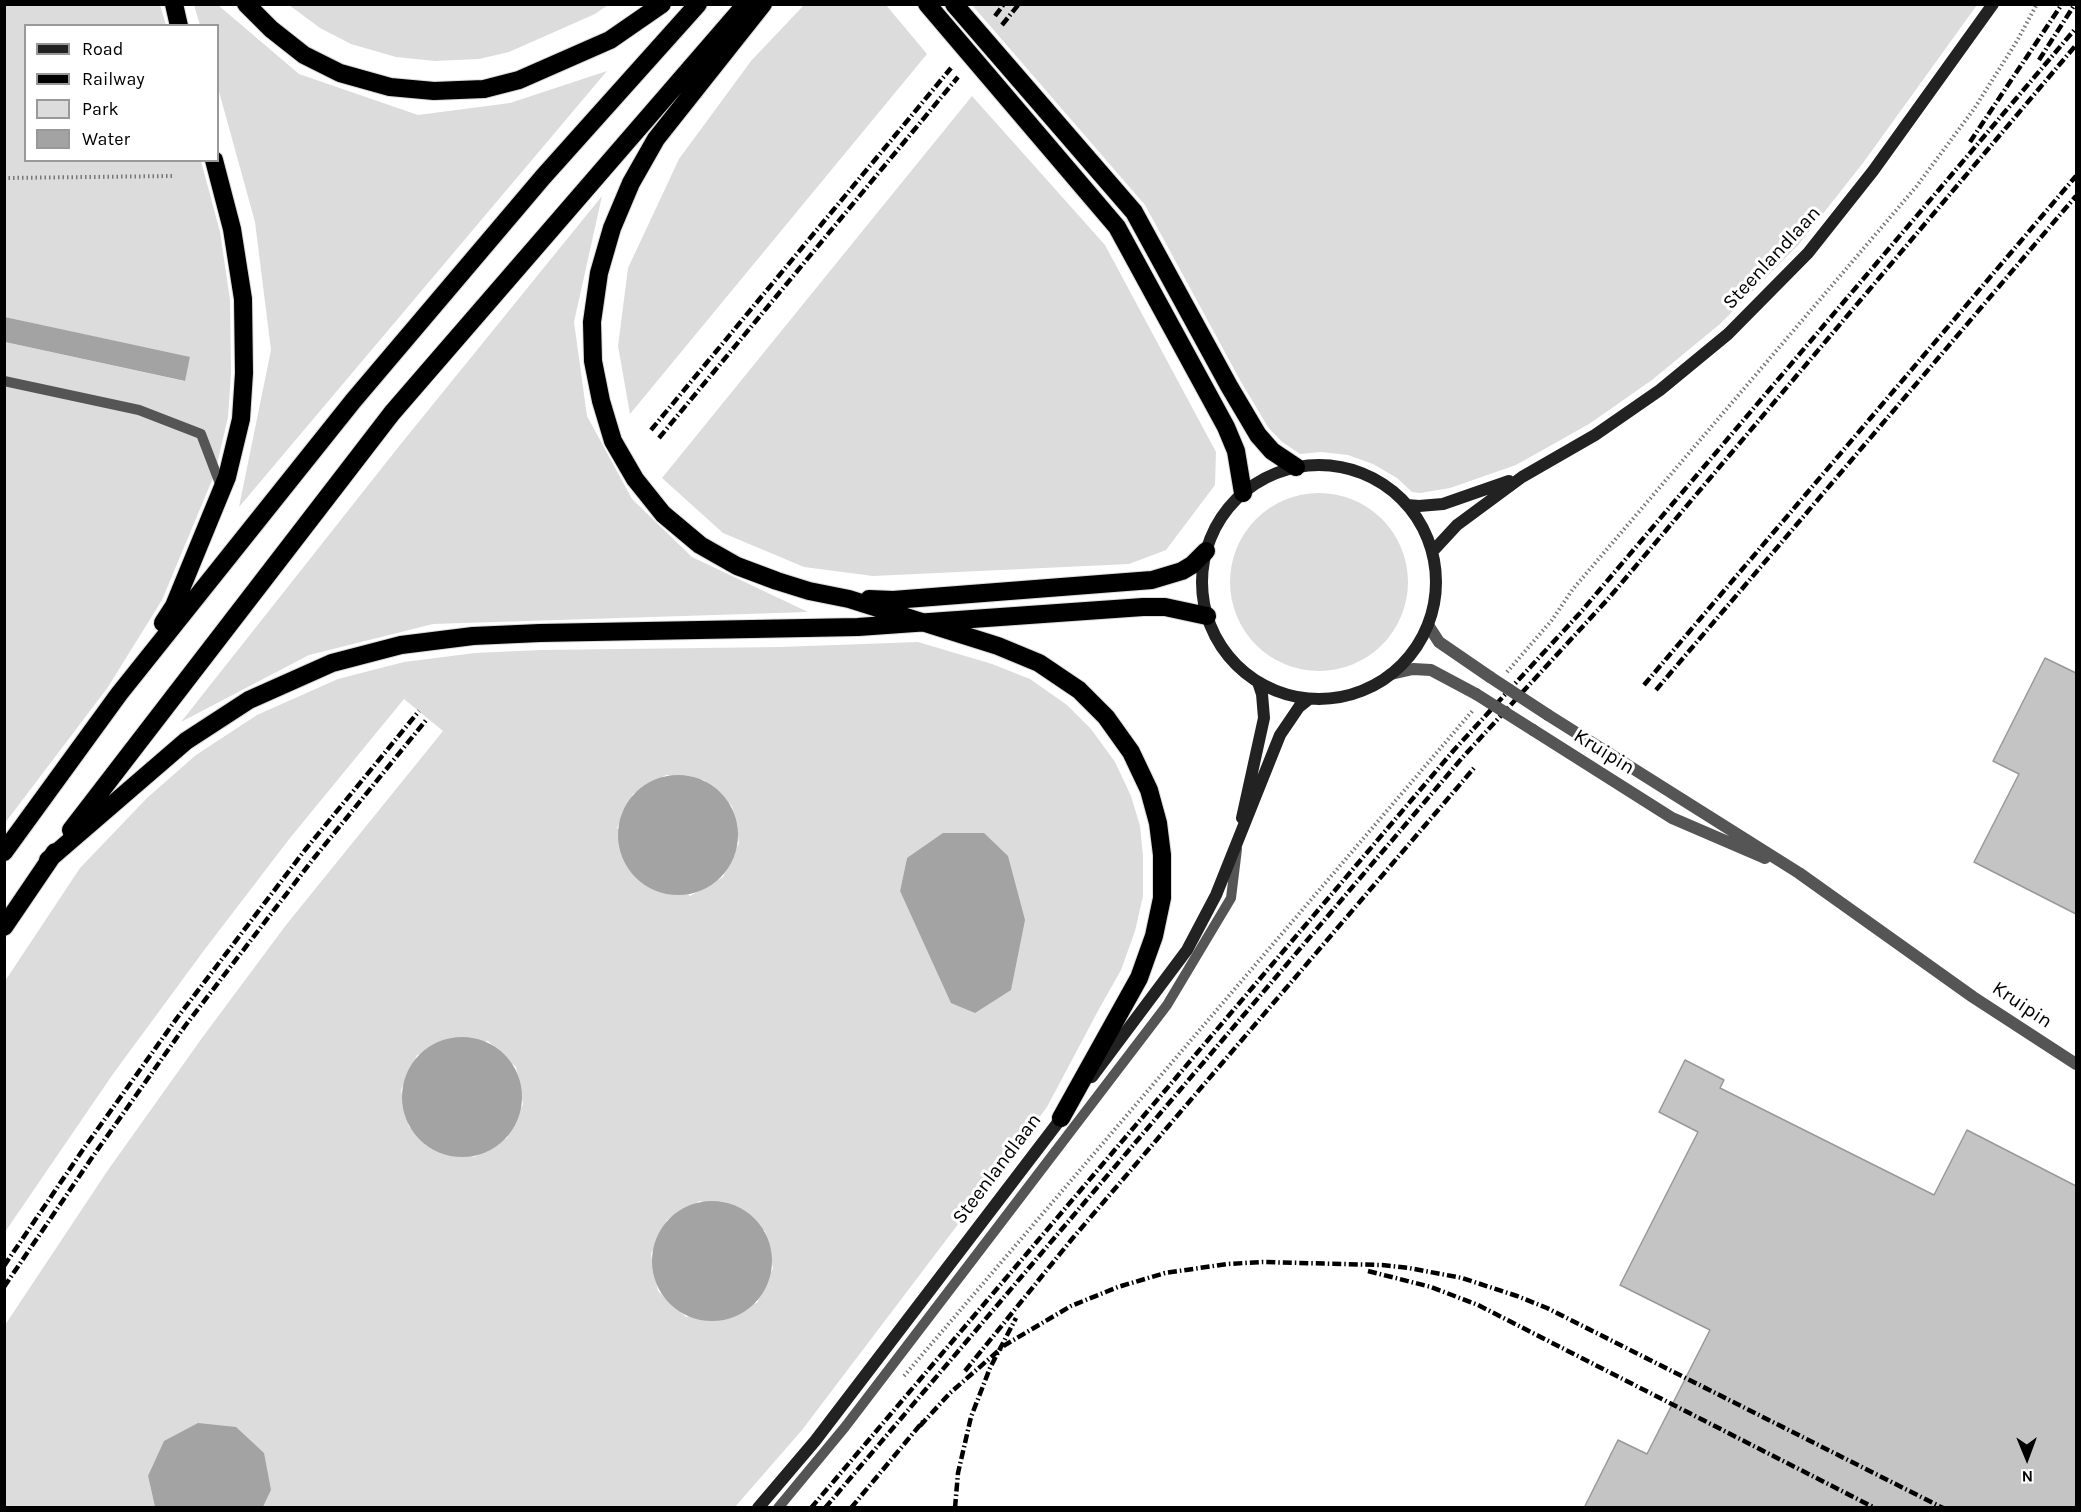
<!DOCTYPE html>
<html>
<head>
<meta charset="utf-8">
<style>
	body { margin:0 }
	#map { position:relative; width:2081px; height:1512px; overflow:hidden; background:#fff; font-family:Karla,sans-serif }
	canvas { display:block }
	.frame { position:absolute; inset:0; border:6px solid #000; pointer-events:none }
	.legend { position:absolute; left:24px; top:24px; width:195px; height:138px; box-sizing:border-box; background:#fff; border:2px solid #999; margin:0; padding:8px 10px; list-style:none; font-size:18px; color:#000 }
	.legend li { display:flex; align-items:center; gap:12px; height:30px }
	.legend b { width:30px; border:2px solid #999 }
	.north { position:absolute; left:1997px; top:1428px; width:60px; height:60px; -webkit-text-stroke:4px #fff; paint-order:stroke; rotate:179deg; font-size:16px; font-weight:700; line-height:24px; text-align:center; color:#000 }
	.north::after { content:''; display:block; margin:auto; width:21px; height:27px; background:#000; clip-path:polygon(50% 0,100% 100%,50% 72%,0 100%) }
</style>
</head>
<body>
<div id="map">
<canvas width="2081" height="1512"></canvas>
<div class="frame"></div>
<ul class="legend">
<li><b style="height:8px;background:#222"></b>Road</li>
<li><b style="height:8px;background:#000"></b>Railway</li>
<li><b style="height:16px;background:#dcdcdc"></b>Park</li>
<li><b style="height:16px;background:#a3a3a3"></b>Water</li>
</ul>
<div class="north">N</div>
</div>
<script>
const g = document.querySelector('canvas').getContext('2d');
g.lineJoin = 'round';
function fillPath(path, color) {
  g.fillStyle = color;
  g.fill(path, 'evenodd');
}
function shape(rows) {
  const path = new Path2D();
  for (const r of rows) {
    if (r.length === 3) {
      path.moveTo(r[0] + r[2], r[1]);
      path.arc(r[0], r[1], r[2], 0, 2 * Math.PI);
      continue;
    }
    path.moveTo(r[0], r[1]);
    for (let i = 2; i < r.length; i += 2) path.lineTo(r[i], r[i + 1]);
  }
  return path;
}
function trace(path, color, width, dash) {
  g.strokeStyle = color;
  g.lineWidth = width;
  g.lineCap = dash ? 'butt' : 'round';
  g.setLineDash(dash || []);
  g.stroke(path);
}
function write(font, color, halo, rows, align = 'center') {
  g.font = font + ' Karla,sans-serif';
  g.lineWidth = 6;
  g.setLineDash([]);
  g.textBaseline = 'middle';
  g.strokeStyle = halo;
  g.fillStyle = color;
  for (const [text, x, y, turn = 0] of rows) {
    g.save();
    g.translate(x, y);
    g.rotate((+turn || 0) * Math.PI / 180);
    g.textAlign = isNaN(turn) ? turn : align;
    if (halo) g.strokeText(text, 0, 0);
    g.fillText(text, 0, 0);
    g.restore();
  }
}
fillPath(shape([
	[5,5,160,5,166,25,26,26,26,160,201,161,220,232,230,300,231,373,228,417,215,473,162,600,108,687,5,823,5,342,184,381,190,358,5,317],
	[194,5,218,5,299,74,418,115,510,103,607,71,239,507,271,350,255,222,218,88,218,26,200,25],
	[289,5,608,5,595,14,509,52,479,59,435,61,396,57,351,44,320,28],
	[804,5,886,5,927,54,630,414,618,346,628,268,679,159,751,61],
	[972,5,1977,5,1863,163,1799,244,1720,324,1652,380,1589,424,1516,465,1450,488,1420,493,1412,492,1397,478,1373,464,1348,455,1321,452,1300,454,1281,441,1268,427,1240,380,1145,205],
	[972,96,1105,245,1216,452,1215,485,1166,550,1129,564,873,576,804,567,723,533,662,478],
	[602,196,574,322,587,416,632,499,692,557,808,612,433,624,309,655,181,722,400,445],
	[1319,582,89],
	[918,642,992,664,1030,679,1067,705,1091,729,1115,762,1131,796,1140,826,1143,856,1143,896,1135,931,1121,970,1099,1009,1047,1107,802,1430,735,1507,263,1507,271,1490,148,1476,155,1507,5,1507,5,1325,108,1170,202,1038,286,925,443,731,404,699,290,838,205,949,113,1074,5,1232,5,981,80,868,147,798,196,755,257,715,338,679,404,662,475,653,541,650,781,647],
	[666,775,704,780,732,806,739,843,723,877,690,896,617,828,633,794],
	[907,858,925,945,900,891],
	[488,1041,516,1067,523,1104,507,1138,474,1157,409,1127,401,1090,417,1055],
	[700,1201,765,1231,773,1268,757,1303,686,1317,658,1291,651,1254,667,1220]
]), '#dcdcdc');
fillPath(shape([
	[5,317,190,357,185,381,5,342],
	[678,835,60],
	[943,833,984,833,1008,856,1025,920,1011,990,975,1013,951,1003,900,891,907,858],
	[462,1097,60],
	[712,1261,60],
	[198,1423,236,1427,264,1453,271,1490,263,1507,155,1507,148,1476,164,1441]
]), '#a3a3a3');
const building = shape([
	[2045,658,2076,673,2076,914,1974,862,2019,774,1993,761,2045,658],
	[1685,1060,1724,1080,1720,1088,1934,1195,1967,1130,2076,1186,2076,1508,1584,1508,1618,1440,1647,1454,1710,1330,1620,1285,1698,1132,1659,1112,1685,1060]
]);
fillPath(building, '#c4c4c4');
trace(building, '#999', 1.5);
const highway = shape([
	[174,4,179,26],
	[246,4,271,29,304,55,340,73,390,87,434,91,484,89,519,80,610,40,662,4],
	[763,4,656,139,631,183,612,228,599,273,592,322,593,361,601,401,613,441,635,479,663,514,700,545,737,566,777,581,809,591,849,599,998,646,1039,663,1079,690,1106,717,1131,752,1149,790,1158,823,1162,855,1162,898,1154,936,1139,978,1061,1118],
	[927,4,1117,227,1226,427,1236,451,1243,493],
	[954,4,1134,212,1229,386,1258,435,1272,451,1296,467],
	[869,599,893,600,1152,580,1182,571,1192,565,1206,551],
	[163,623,174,606,227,477,241,419,244,373,243,299,232,229,214,160],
	[71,830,392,413,746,4],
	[4,852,119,694,353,401,543,177,698,4],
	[48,860,186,741,249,700,332,663,401,645,473,636,540,633,858,627,1143,607,1165,607,1207,616],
	[4,927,55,852]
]);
trace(highway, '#dbdbdb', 20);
trace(shape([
	[4,178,173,176],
	[1507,672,1552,620,1573,589,1916,187,1974,109,2017,41,2037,4],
	[904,1376,1474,709]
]), '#777', 4, [1.5, 3]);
trace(shape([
	[4,381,139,410,201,434,222,489],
	[778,1508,845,1427,1167,1005,1231,898,1237,849]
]), '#555', 10);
trace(shape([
	[1428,625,1439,642,1490,677],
	[1391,674,1413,669,1431,670,1476,694],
	[1548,715,1799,873,1973,997,2076,1064],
	[1533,730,1672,818,1765,858]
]), '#555', 12);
trace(shape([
	[1319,582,117],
	[1407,505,1419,506,1443,504,1509,481],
	[1432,552,1457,525,1522,477,1595,435,1660,390,1728,334,1808,253,1873,171,1993,4],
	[1242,818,1264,718,1262,694,1258,682],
	[1092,1077,1187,950,1216,895,1280,735,1299,707,1309,699],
	[758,1508,815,1441,1066,1112]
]), '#222', 12);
trace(highway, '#000', 18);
trace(shape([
	[995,16,1004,4],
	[1002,25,1019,4],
	[2039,60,2075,4],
	[1970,142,2062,4],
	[651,430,951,68],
	[659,438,958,77],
	[1644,685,2076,176],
	[1656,690,2076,196],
	[4,1266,82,1151,177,1018,305,850,419,711],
	[1368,1271,1431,1287,1478,1305,1875,1508],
	[4,1287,91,1159,185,1026,314,858,427,719],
	[965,1371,1072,1239,1474,768],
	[920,1426,950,1393,1005,1345,1071,1306,1118,1287,1165,1273,1227,1264,1262,1262,1382,1265,1409,1268,1462,1278,1517,1296,1547,1308,1943,1508],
	[811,1508,1454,750,1580,613,2076,28],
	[825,1508,1462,758,1608,599,2076,45],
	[851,1508,925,1419],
	[955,1508,958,1473,971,1417,990,1368,1016,1318]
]), '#000', 4.5, [9, 3, 1.5, 3]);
trace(shape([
	[1490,677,1548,715],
	[1476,694,1533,730]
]), '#555', 12);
write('20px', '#000', '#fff', [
	["Steenlandlaan",1772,258,-47],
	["Kruipin",1604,752,32],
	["Kruipin",2022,1005,34],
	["Steenlandlaan",997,1169,-53]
]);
</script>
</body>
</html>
